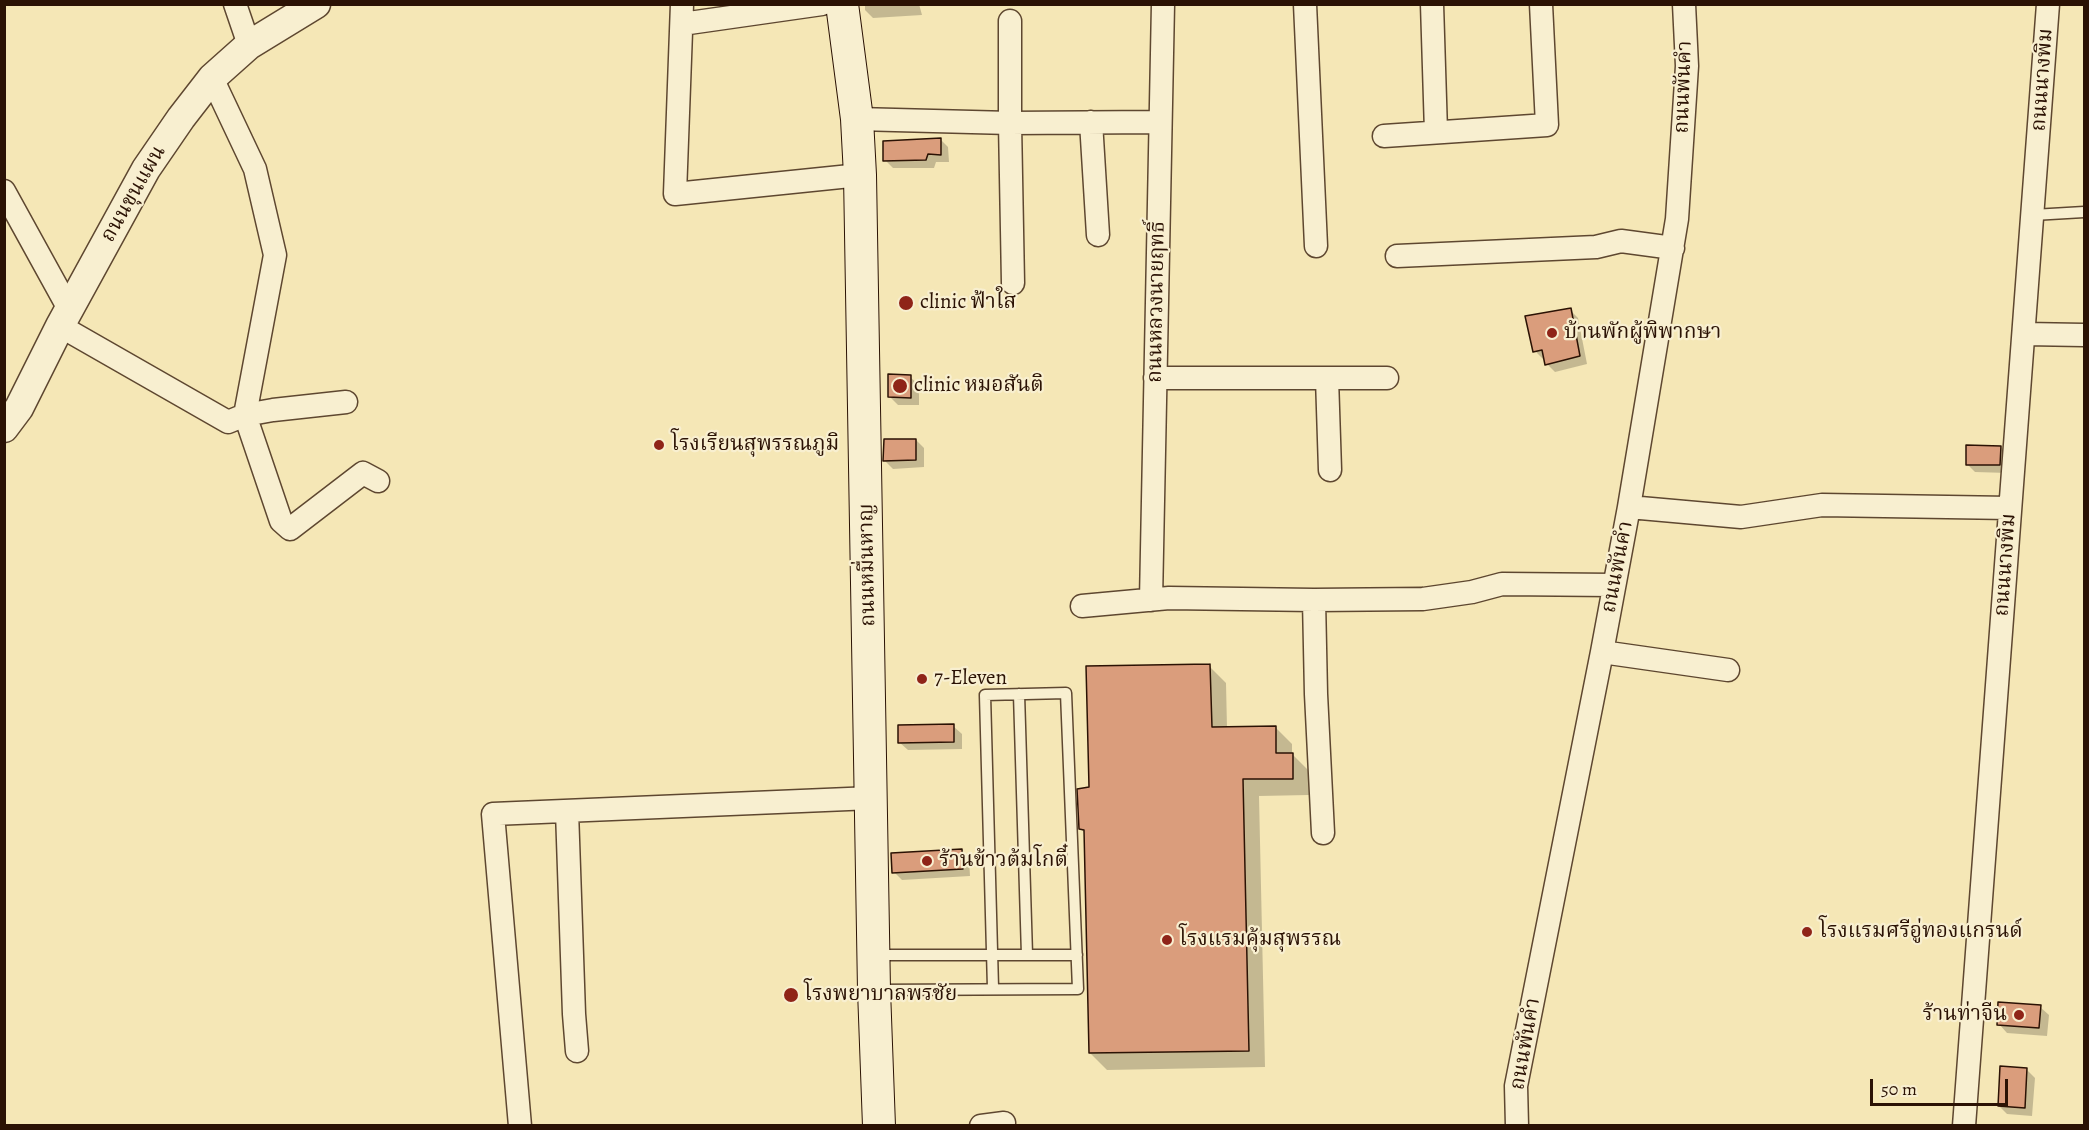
<!DOCTYPE html>
<html>
<head>
<meta charset="utf-8">
<style>
	body { margin:0 }
	#map { position:relative; width:2089px; height:1130px; overflow:hidden; background:#f5e7b6; font-family:Alegreya,serif }
	canvas { display:block }
	.frame { position:absolute; inset:0; border:6px solid #2b1204; pointer-events:none }
	.scale { position:absolute; left:1870px; top:1079px; width:138px; height:27px; box-sizing:border-box; border:3px solid #2b1204; border-top:0; padding-left:8px; font-size:18px; line-height:21px; white-space:nowrap; color:#2b1204; -webkit-text-stroke:4px #f8efd0; paint-order:stroke }
</style>
</head>
<body>
<div id="map">
<canvas width="2089" height="1130"></canvas>
<div class="frame"></div>
<div class="scale">50 m</div>
</div>
<script>
const g = document.querySelector('canvas').getContext('2d');
g.lineJoin = 'round';
function fillPath(path, color) {
  g.fillStyle = color;
  g.fill(path, 'evenodd');
}
function shape(rows) {
  const path = new Path2D();
  for (const r of rows) {
    path.moveTo(r[0], r[1]);
    for (let i = 2; i < r.length; i += 2) path.lineTo(r[i], r[i + 1]);
  }
  return path;
}
function trace(path, color, width, dash) {
  g.strokeStyle = color;
  g.lineWidth = width;
  g.lineCap = dash ? 'butt' : 'round';
  g.setLineDash(dash || []);
  g.stroke(path);
}
function write(font, color, halo, rows, align = 'center') {
  g.font = font + ' Alegreya,"Noto Serif Thai",serif';
  g.lineWidth = 4.5;
  g.setLineDash([]);
  g.textBaseline = 'middle';
  g.strokeStyle = halo;
  g.fillStyle = color;
  for (const [text, x, y, turn = 0] of rows) {
    g.save();
    g.translate(x, y);
    g.rotate((+turn || 0) * Math.PI / 180);
    g.textAlign = isNaN(turn) ? turn : align;
    if (halo) g.strokeText(text, 0, 0);
    g.fillText(text, 0, 0);
    g.restore();
  }
}
fillPath(shape([
	[865,4,919,4,922,15,873,18,865,10],
	[940,139,948,147,949,162,936,162,934,168,893,168,885,160],
	[1570,310,1578,318,1587,364,1555,372,1547,364,1545,359,1543,359,1535,351],
	[910,377,919,385,919,405,898,405,890,397],
	[916,440,924,448,924,467,893,469,885,461],
	[2001,447,2009,455,2008,473,1975,472,1967,464],
	[1209,666,1226,683,1227,728,1275,727,1292,744,1292,754,1309,771,1309,795,1259,796,1265,1067,1107,1070,1090,1053,1086,834,1080,828,1090,789],
	[953,726,962,734,962,749,908,750,899,742],
	[961,851,969,859,970,876,902,880,894,872],
	[2040,1007,2049,1015,2047,1036,2007,1033,1999,1024],
	[2027,1070,2035,1078,2032,1116,2007,1114,1999,1106]
]), '#0003');
const building = shape([
	[941,138,941,155,928,154,926,160,883,161,883,141,941,138],
	[1571,308,1580,356,1545,365,1542,350,1533,352,1525,316,1571,308],
	[888,374,911,375,911,398,888,397,888,374],
	[884,439,916,439,916,460,883,461,884,439],
	[1966,445,2001,446,2000,465,1966,465,1966,445],
	[1210,664,1212,727,1276,726,1276,753,1293,753,1293,779,1243,779,1249,1051,1089,1053,1084,830,1079,829,1077,789,1089,787,1086,666,1210,664],
	[954,724,954,742,898,743,898,725,954,724],
	[962,849,963,869,892,873,891,853,962,849],
	[1998,1002,2041,1005,2039,1028,1997,1025,1998,1002],
	[2000,1066,2027,1068,2025,1108,1998,1106,2000,1066]
]);
fillPath(building, '#da9d7c');
trace(building, '#2b1204', 1.5);
const service = shape([
	[2033,215,2084,212],
	[1019,694,1027,955],
	[875,955,1077,955],
	[876,990,1078,989,1066,693,985,695,993,988]
]);
const minor = shape([
	[235,4,249,45],
	[682,4,675,194,860,175],
	[1305,4,1316,246],
	[1432,4,1436,132],
	[1010,21,1010,123,1013,283],
	[682,24,822,4],
	[212,78,255,169,275,255,245,415,281,521,290,529,363,473,378,481],
	[857,119,1010,123,1160,122],
	[1091,122,1098,235],
	[1384,136,1547,125,1541,4],
	[4,191,69,309],
	[1397,256,1596,247,1621,241,1673,248],
	[60,326,228,422,245,415,273,410,346,402],
	[2025,334,2084,335],
	[1155,378,1387,378],
	[1327,378,1330,470],
	[1629,507,1741,517,1822,505,2010,508],
	[1151,600,1163,4],
	[1314,600,1316,694,1323,833],
	[1082,606,1169,598,1314,600,1423,599,1472,592,1502,584,1614,585],
	[1602,652,1728,670],
	[567,811,574,1014,577,1051],
	[520,1126,493,814,872,798],
	[981,1126,1004,1123],
	[1517,1126,1516,1086,1602,652,1629,507,1677,219,1687,66,1684,4],
	[1964,1126,2048,4]
]);
const tertiary = shape([
	[4,428,19,408,60,326,146,169,181,118,212,78,249,45,316,4]
]);
const secondary = shape([
	[842,4,857,119,860,175,874,990,879,1126]
]);
trace(service, '#5e4730', 13);
trace(minor, '#5e4730', 25);
trace(tertiary, '#5e4730', 31);
trace(secondary, '#2b1204', 34);
trace(service, '#f8efd0', 10);
trace(minor, '#f8efd0', 22);
trace(tertiary, '#f8efd0', 28);
trace(secondary, '#f8efd0', 32);
for (const [x, y, r, color] of [
	[906,303,8,"#8f2418"],
	[1552,333,6,"#8f2418"],
	[900,386,8,"#8f2418"],
	[659,445,6,"#8f2418"],
	[922,679,6,"#8f2418"],
	[927,861,6,"#8f2418"],
	[1807,932,6,"#8f2418"],
	[1167,940,6,"#8f2418"],
	[791,995,8,"#8f2418"],
	[2019,1015,6,"#8f2418"]
]) {
  const dot = new Path2D();
  dot.arc(x, y, r, 0, 2 * Math.PI);
  g.fillStyle = color;
  g.fill(dot);
  trace(dot, '#f8efd0', 2);
}
write('21px', '#2b1204', '#f8efd0', [
	["ถนนนางพิม",2043,80,-86],
	["ถนนพันคำ",1684,87,-88],
	["ถนนขุนแผน",134,194,-60],
	["ถนนหลวงนายฤทธิ์",1157,302,-89],
	["ถนนหมื่นหาญ",868,565,-91],
	["ถนนนางพิม",2006,565,-86],
	["ถนนพันคำ",1618,567,-79],
	["ถนนพันคำ",1526,1044,-80]
]);
write('21px', '#2b1204', '#f8efd0', [
	["clinic ฟ้าใส",920,303],
	["บ้านพักผู้พิพากษา",1564,333],
	["clinic หมอสันติ",914,386],
	["โรงเรียนสุพรรณภูมิ",671,445],
	["7-Eleven",934,679],
	["ร้านข้าวต้มโกตี๋",939,861],
	["โรงแรมศรีอู่ทองแกรนด์",1819,932],
	["โรงแรมคุ้มสุพรรณ",1179,940],
	["โรงพยาบาลพรชัย",804,995],
	["ร้านท่าจีน",2007,1015,"right"]
], 'left');
</script>
</body>
</html>
